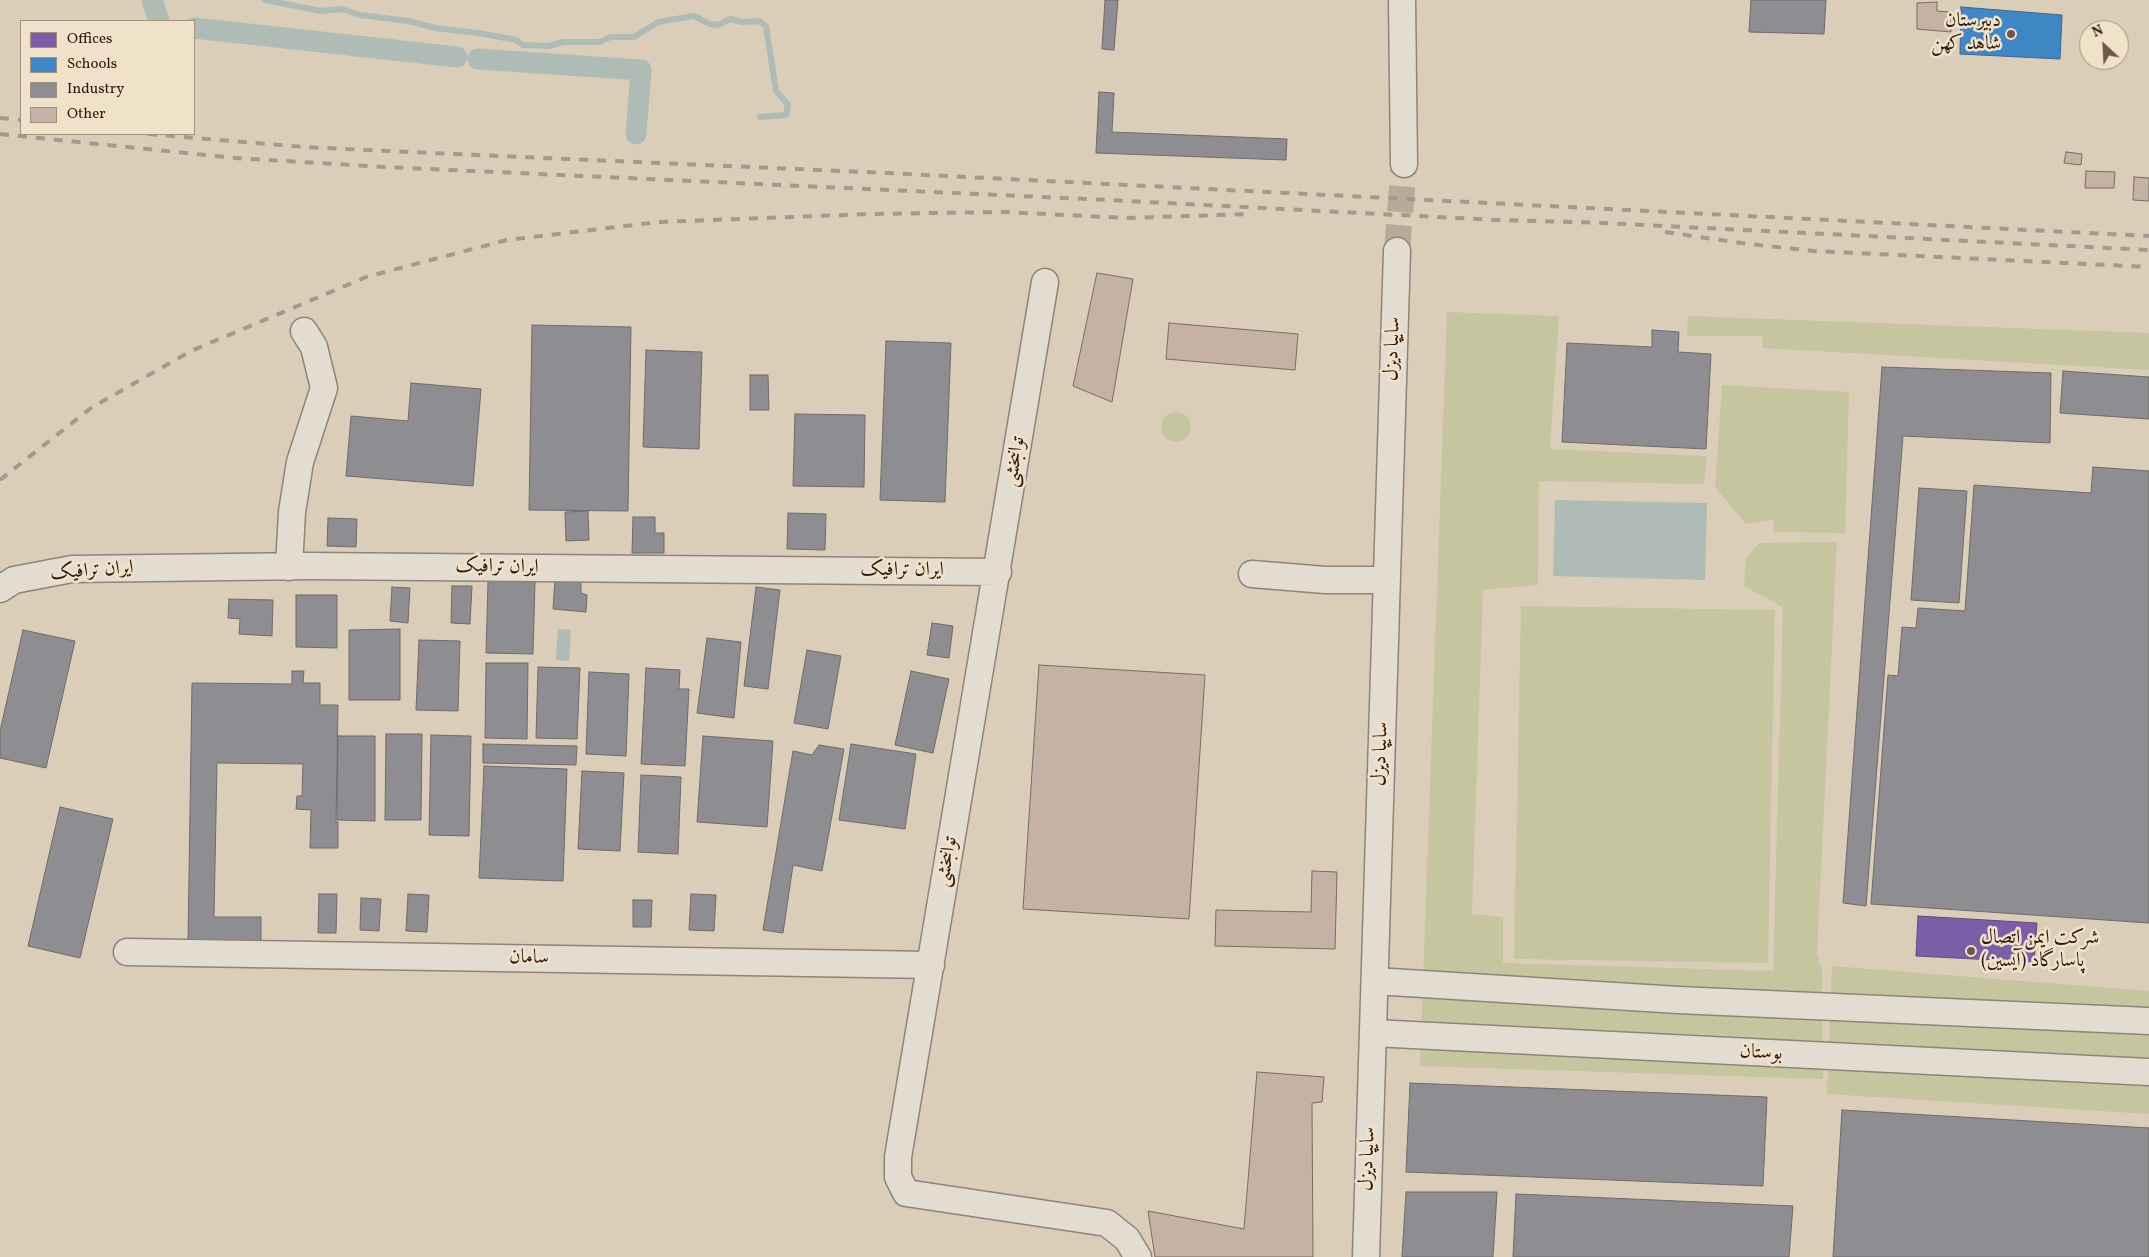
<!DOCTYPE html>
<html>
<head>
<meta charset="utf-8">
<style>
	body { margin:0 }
	#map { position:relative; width:2149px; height:1257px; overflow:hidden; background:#daceb8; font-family:Vollkorn,serif }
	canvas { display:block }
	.legend { position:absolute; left:20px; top:20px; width:175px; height:115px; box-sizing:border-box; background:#f0e2c8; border:1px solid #a3917e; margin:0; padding:6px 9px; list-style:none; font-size:15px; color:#2f180f }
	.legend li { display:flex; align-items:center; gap:10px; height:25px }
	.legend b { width:25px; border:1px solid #a3917e }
	.north { position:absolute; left:2079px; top:20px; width:50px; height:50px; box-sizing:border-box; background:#f0e2c8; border:1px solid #a3917e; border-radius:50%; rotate:335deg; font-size:14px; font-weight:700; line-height:20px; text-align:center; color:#2f180f }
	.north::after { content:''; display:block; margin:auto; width:18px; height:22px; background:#6b584a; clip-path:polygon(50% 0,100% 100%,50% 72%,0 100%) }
</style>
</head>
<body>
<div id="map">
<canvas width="2149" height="1257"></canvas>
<ul class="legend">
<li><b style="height:14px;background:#7b5ea7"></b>Offices</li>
<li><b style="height:14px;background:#3f88c5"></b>Schools</li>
<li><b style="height:14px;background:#8d8d92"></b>Industry</li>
<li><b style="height:14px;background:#c5b2a5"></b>Other</li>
</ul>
<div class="north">N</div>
</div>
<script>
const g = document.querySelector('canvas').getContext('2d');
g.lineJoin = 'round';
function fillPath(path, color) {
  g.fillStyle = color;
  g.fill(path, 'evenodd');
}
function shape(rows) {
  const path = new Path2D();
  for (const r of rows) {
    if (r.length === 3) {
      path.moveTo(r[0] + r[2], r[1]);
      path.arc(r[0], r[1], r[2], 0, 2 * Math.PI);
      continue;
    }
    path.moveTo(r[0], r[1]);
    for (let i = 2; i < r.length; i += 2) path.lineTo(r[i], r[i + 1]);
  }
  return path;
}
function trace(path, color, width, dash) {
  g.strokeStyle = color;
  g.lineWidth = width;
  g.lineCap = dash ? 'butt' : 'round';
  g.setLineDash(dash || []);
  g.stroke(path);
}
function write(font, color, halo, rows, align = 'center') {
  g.font = font + ' Vollkorn,Amiri,serif';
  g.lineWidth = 5;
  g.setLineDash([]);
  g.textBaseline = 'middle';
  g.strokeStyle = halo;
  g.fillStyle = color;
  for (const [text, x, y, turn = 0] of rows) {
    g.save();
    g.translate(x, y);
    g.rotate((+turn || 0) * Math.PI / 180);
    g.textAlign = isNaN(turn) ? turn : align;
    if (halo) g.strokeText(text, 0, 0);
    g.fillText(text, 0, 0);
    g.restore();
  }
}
fillPath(shape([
	[1447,312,1559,316,1550,449,1707,456,1704,484,1539,481,1538,585,1483,590,1472,914,1503,917,1503,963,1773,971,1783,607,1744,586,1746,558,1759,543,1837,542,1817,953,1822,970,1823,1079,1420,1066],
	[1688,316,2149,333,2149,370,1763,348,1762,336,1687,336],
	[1722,385,1849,392,1845,533,1773,532,1774,519,1746,524,1715,487],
	[1176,427,15],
	[1521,606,1775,610,1768,963,1514,959],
	[1832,966,2149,991,2149,1114,1827,1094]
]), '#c5c59f');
fillPath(shape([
	[1555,500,1707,503,1705,580,1553,576],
	[558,629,571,630,569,661,556,660]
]), '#afbcb5');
const offices = shape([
	[1918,916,2037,923,2034,962,1916,956,1918,916]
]);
fillPath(offices, '#7b5ea7');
trace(offices, '#644979', 1);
const schools = shape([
	[1961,7,2062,15,2060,59,1960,54,1961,7]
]);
fillPath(schools, '#3f88c5');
trace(schools, '#3a668e', 1);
const industry = shape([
	[1105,0,1118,0,1114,50,1102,49,1105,0],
	[1751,0,1826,0,1824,34,1749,32,1751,0],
	[1099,92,1114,93,1112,132,1287,139,1286,160,1096,153,1099,92],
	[532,325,631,327,628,511,529,510,532,325],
	[1652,330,1679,332,1678,352,1711,354,1706,449,1562,442,1567,343,1652,347,1652,330],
	[886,341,951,343,945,502,880,500,886,341],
	[646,350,702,352,699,449,643,447,646,350],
	[1882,367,2051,373,2050,443,1903,436,1866,906,1843,903,1882,367],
	[2063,371,2149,377,2149,419,2060,413,2063,371],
	[750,375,768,375,769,410,750,410,750,375],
	[411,383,481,389,473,486,346,476,351,416,408,421,411,383],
	[795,414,865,415,864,487,793,486,795,414],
	[2093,467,2149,471,2149,923,1871,904,1888,675,1898,676,1902,627,1916,628,1918,608,1965,611,1974,485,2091,493,2093,467],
	[1919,488,1967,491,1959,603,1911,600,1919,488],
	[588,511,589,540,566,541,565,512,588,511],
	[788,513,826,514,825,550,787,549,788,513],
	[633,517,655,517,655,533,664,533,664,553,632,553,633,517],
	[328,518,357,519,356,547,327,546,328,518],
	[555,580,581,581,581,593,587,595,586,612,553,609,555,580],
	[488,581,535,582,533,654,486,653,488,581],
	[452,586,472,586,470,624,451,623,452,586],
	[392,587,410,588,408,623,390,621,392,587],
	[756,587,780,590,768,689,744,686,756,587],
	[296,595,337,595,337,648,296,647,296,595],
	[229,599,273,600,272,636,239,634,240,619,228,618,229,599],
	[932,623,953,626,949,658,927,655,932,623],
	[400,629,400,700,349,700,349,630,400,629],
	[23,630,75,641,46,768,0,758,0,731,23,630],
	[707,638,741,642,734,718,697,713,707,638],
	[419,640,460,641,458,711,416,710,419,640],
	[807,650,841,656,828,729,794,723,807,650],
	[486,663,528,663,527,739,485,738,486,663],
	[538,667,580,668,577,739,536,738,538,667],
	[646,668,680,670,679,689,689,689,685,766,641,764,646,668],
	[292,671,304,671,303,683,320,683,320,705,338,705,336,822,338,822,338,848,310,848,311,810,296,809,297,796,302,796,303,764,217,763,214,917,261,917,261,942,188,941,192,683,292,684,292,671],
	[911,671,949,679,933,753,895,745,911,671],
	[589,672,629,674,626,756,586,754,589,672],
	[386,734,422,734,421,820,385,820,386,734],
	[431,735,471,736,469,836,429,835,431,735],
	[338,736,375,736,375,821,337,820,338,736],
	[703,736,773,741,767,827,697,822,703,736],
	[483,744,577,746,576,765,483,763,483,744],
	[851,744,916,754,905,829,839,820,851,744],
	[819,745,844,749,822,871,793,865,783,933,763,930,793,751,812,755,819,745],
	[484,766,567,769,563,881,479,878,484,766],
	[582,771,624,773,620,851,578,849,582,771],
	[641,775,681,777,678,854,638,852,641,775],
	[60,807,113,819,80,958,28,946,60,807],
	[319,894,337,894,336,933,318,933,319,894],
	[408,894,429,895,427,932,406,931,408,894],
	[691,894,716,895,714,931,689,930,691,894],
	[361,898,381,899,379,931,360,930,361,898],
	[633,900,652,900,651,927,633,927,633,900],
	[1410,1083,1767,1097,1763,1186,1406,1172,1410,1083],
	[1842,1110,2149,1128,2149,1257,1833,1257,1842,1110],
	[1406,1192,1497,1192,1493,1257,1402,1257,1406,1192],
	[1516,1194,1793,1206,1789,1257,1513,1257,1516,1194]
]);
fillPath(industry, '#8d8d92');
trace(industry, '#716a6b', 1);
trace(shape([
	[265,0,321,11,342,9,360,15,409,21,435,28,479,33,516,40,523,45,548,46,563,42,600,42,610,37,634,37,658,22,694,16,710,24,718,25,730,19,742,22,759,21,766,26,776,91,788,105,786,115,760,117]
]), '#afbcb5', 6);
trace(shape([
	[152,0,159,21],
	[194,28,457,57],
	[478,59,641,70,636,134]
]), '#afbcb5', 21);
const building = shape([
	[1937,2,1937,11,1950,12,1951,32,1917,29,1917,3,1937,2],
	[2066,152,2082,154,2081,165,2064,163,2066,152],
	[2086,171,2115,172,2114,188,2085,188,2086,171],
	[2134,177,2149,178,2149,201,2133,200,2134,177],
	[1097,273,1133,279,1112,402,1073,386,1097,273],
	[1169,323,1298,334,1295,370,1166,359,1169,323],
	[1039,665,1205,675,1189,919,1023,909,1039,665],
	[1312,871,1337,872,1335,949,1215,946,1216,910,1311,912,1312,871],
	[1257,1072,1324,1077,1322,1102,1312,1103,1313,1257,1155,1257,1148,1211,1244,1229,1257,1072]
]);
fillPath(building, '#c5b2a5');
trace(building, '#766d61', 1);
trace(shape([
	[1397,251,1404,164]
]), '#b8aa96', 26, [26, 13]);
const minor = shape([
	[1402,0,1404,164],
	[1045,282,898,1157,898,1177,906,1193,1107,1223,1127,1239,1138,1257],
	[289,567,292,512,300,462,324,388,314,347,304,331],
	[1252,574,1325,580,1387,580],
	[0,589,14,580,72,569,310,566,998,572],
	[127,952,931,965],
	[1375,981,1678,1000,2149,1021],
	[1373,1033,2149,1072],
	[1366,1257,1397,251]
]);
trace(minor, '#8e8478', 29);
trace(minor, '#e2dcd1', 26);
trace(shape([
	[0,118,21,120],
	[0,134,235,158,385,167,1108,200,1496,220,1604,223,2149,250],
	[148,134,305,147,409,152,887,173,2149,236],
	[1665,232,1741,243,1814,251,2149,267],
	[0,480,91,408,191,351,366,277,507,240,659,222,870,214,1004,212,1127,218,1251,214]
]), '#a19a91', 4, [9, 9]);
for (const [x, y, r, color] of [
	[2011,34,5,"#6b584a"],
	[1971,951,5,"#6b584a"]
]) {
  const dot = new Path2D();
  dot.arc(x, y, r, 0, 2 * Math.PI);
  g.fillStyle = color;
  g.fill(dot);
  trace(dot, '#f0e2c8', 2);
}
write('20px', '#2f180f', '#f0e2c8', [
	["دبیرستان",2001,22],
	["شاهد کهن",2001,45],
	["شرکت ایمن اتصال",1981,939,"left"],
	["پاسارگاد (آیسین)",1981,962,"left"]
], 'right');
write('20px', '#2f180f', '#f0e2c8', [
	["سایپا دیزل",1394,349,-88],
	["توانبخشی",1016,462,-81],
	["ایران ترافیک",497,568,1],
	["ایران ترافیک",902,571],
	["ایران ترافیک",92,572,-4],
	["سایپا دیزل",1382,754,-88],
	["توانبخشی",948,862,-80],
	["سامان",529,959,1],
	["بوستان",1761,1054,3],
	["سایپا دیزل",1369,1159,-88]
]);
</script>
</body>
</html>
